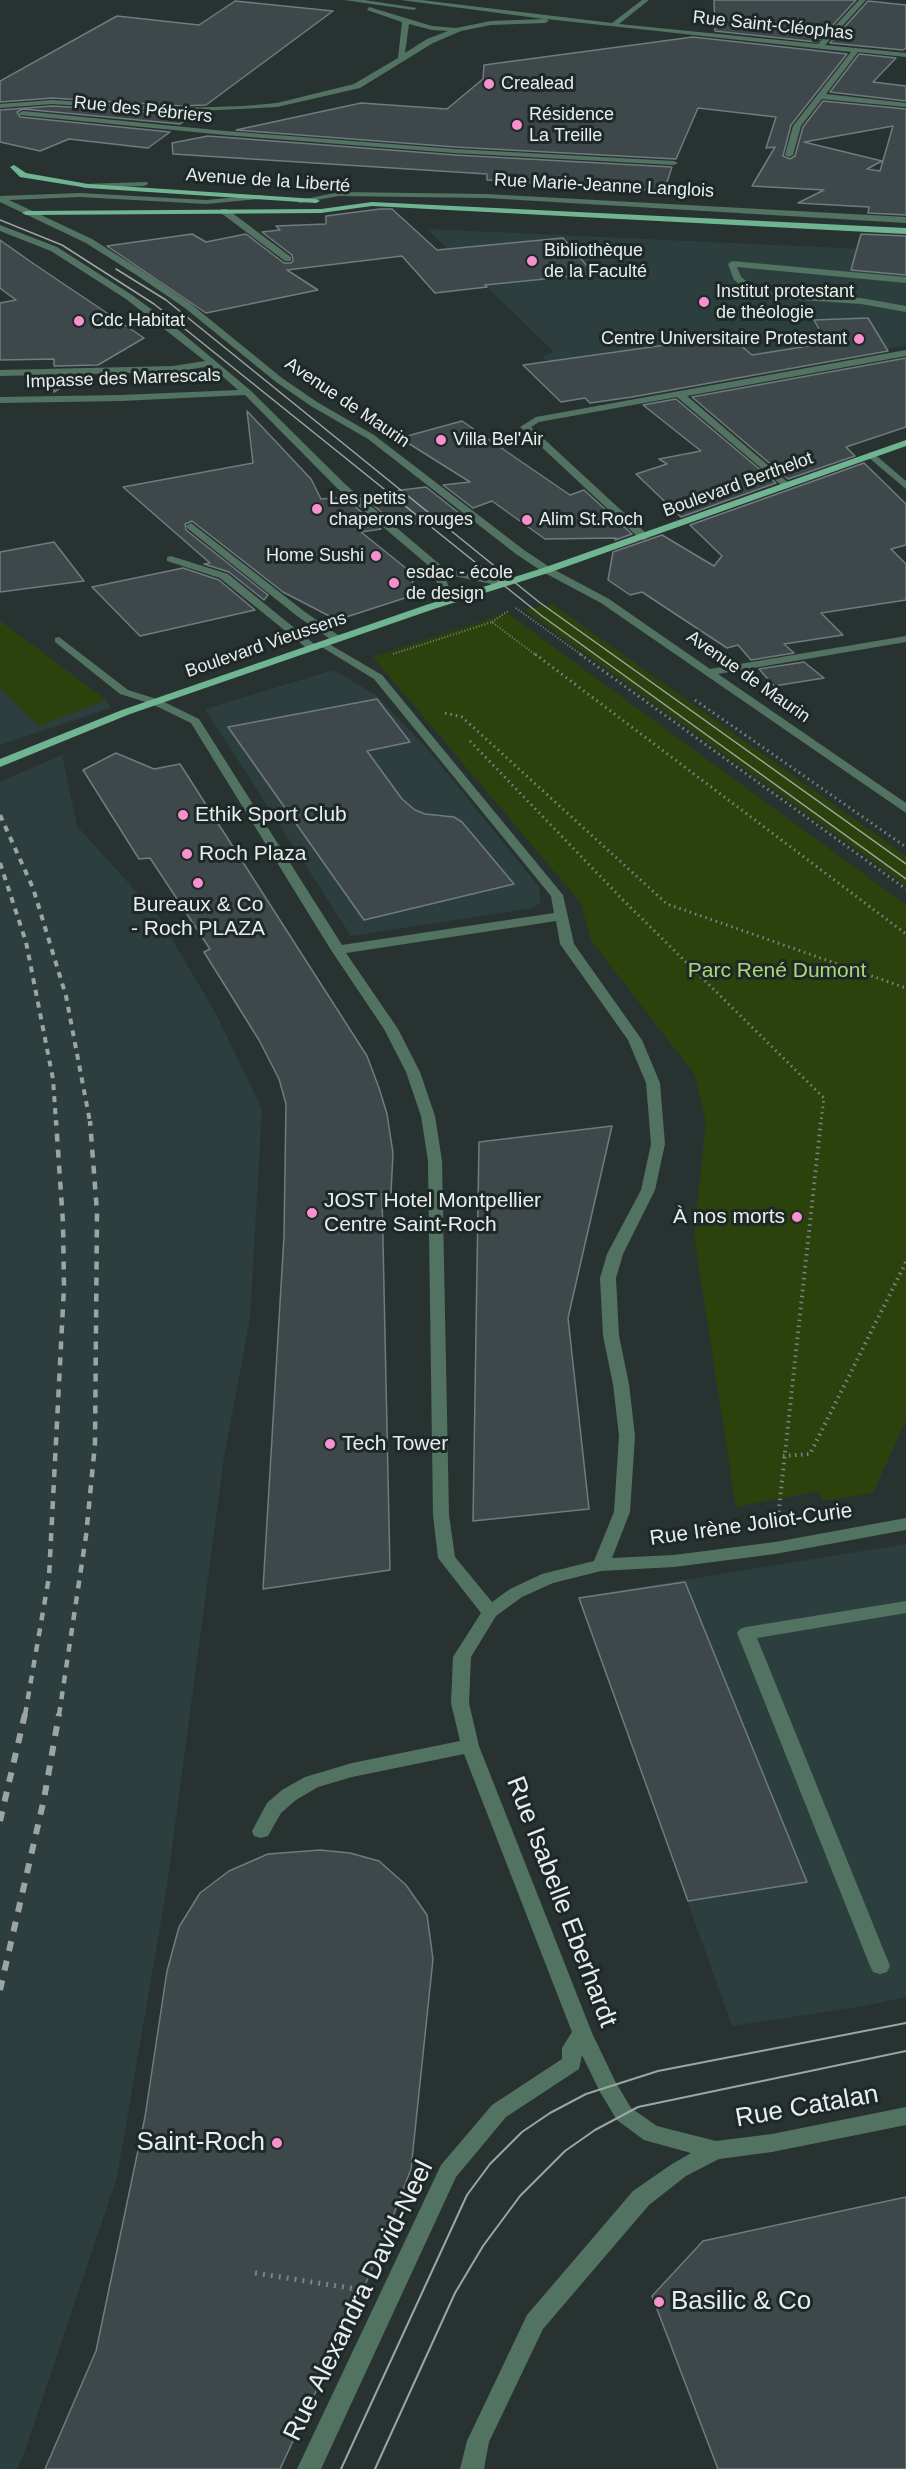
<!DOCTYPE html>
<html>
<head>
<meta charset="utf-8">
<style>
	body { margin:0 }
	canvas { display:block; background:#283231 }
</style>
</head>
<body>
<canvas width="906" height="2469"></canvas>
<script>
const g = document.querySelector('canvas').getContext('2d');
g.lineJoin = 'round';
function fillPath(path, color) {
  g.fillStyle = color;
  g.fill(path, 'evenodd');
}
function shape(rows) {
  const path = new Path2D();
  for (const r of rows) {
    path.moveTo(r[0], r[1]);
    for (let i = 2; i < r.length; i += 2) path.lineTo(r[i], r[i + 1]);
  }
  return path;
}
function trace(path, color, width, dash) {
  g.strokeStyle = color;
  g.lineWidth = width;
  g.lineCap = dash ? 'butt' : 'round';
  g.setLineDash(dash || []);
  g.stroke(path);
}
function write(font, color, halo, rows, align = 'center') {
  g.font = font + ' Helvetica,sans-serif';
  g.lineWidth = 6;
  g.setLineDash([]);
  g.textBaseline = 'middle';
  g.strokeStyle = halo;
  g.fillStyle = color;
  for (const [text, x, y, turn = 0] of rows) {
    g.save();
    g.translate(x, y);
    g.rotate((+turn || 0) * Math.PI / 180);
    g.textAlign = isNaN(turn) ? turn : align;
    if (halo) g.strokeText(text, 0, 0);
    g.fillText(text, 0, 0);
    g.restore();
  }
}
fillPath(shape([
	[427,229,906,251,906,345,590,403,542,356,554,352],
	[0,621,106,700,111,708,0,745],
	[334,670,377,696,429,751,539,887,541,902,532,908,351,936,205,709],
	[62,755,77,826,158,916,215,1012,262,1109,250,1318,224,1457,166,1892,117,2177,23,2456,17,2469,0,2469,0,782],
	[906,1544,906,1997,864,2006,732,2026,579,1597]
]), '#2c3f3e');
fillPath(shape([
	[552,604,906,856,906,885,525,610],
	[507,613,906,905,906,1420,873,1493,823,1501,819,1491,736,1507,694,1235,706,1122,695,1075,591,940,581,903,373,657],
	[0,621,106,700,39,726,0,688]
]), '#2c420d');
const building = shape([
	[714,0,856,0,817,42,715,31,714,0],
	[235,1,333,11,206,105,181,106,52,98,0,102,0,81,117,16,199,25,235,1],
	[868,1,906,5,906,48,903,50,830,43,868,1],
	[693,37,847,54,791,125,783,156,790,159,795,156,803,127,823,101,906,109,906,215,868,213,869,207,798,203,824,190,752,186,775,147,766,148,776,117,698,108,676,159,455,147,236,130,361,103,447,109,483,79,484,65,693,37],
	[893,126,880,171,867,169,882,161,804,142,893,126],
	[859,54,896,58,873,82,906,86,906,101,830,92,859,54],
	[52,106,181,114,194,114,180,124,23,109,17,112,20,117,170,132,148,148,69,139,40,151,0,142,0,110,52,106],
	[208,136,455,155,672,167,664,191,487,180,487,174,173,154,172,143,208,136],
	[380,209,392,209,437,250,563,238,594,274,485,285,487,287,435,293,402,256,287,270,318,290,206,313,107,246,192,234,206,242,246,234,284,263,291,263,293,261,292,255,262,232,280,230,276,226,326,224,326,216,380,209],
	[861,234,906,236,906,275,851,270,861,234],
	[0,240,34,264,144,338,98,365,54,366,54,359,0,360,0,303,16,300,0,288,0,240],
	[868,318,888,351,632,397,590,403,585,398,561,402,523,365,730,336,752,355,827,343,814,320,868,318],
	[906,358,906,427,846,447,855,456,788,479,692,397,906,358],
	[80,376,54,392,54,377,80,376],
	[676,399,776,483,681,517,636,474,667,464,659,459,701,451,643,405,676,399],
	[247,411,311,479,321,499,344,497,381,529,361,532,412,573,413,586,408,597,337,620,283,592,192,521,185,524,186,530,268,595,264,600,229,572,204,564,210,563,123,487,253,463,247,411],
	[462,421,570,495,584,490,632,534,615,540,616,538,545,539,492,501,473,508,443,485,470,482,400,438,462,421],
	[864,463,906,504,906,545,891,549,906,564,906,600,821,613,843,635,784,644,794,653,751,660,738,645,727,648,642,592,630,595,608,580,613,552,662,535,714,566,722,556,690,525,864,463],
	[426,487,459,513,439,520,398,526,361,495,426,487],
	[54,542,84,581,0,592,0,552,54,542],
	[183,568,219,580,255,610,140,636,92,587,183,568],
	[804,662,824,678,774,686,759,669,804,662],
	[377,699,410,742,367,751,402,799,415,810,425,814,454,817,462,822,514,884,364,920,228,727,377,699],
	[116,753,154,769,180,764,367,1056,379,1088,387,1114,393,1153,391,1193,382,1194,390,1570,263,1589,284,1236,286,1104,279,1079,259,1040,204,952,210,949,150,858,139,859,83,770,116,753],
	[612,1126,568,1318,589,1509,473,1521,479,1142,612,1126],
	[685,1582,807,1882,688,1901,579,1598,685,1582],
	[320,1850,350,1853,379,1861,406,1885,427,1915,433,1959,411,2169,384,2240,363,2290,280,2469,45,2469,96,2351,145,2117,167,1971,179,1927,200,1893,229,1871,268,1854,320,1850],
	[906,2197,906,2469,718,2469,652,2296,703,2241,906,2197]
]);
fillPath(building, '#3e484b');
trace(building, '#707b7f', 1.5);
trace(shape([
	[516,608,583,656],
	[492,622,508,611],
	[393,654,492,622,537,656]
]), '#7b8483', 2, [1, 2]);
trace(shape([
	[535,654,906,934],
	[580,654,906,889],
	[695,700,906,847],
	[445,713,462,717,667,904,906,988],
	[470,741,624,901,824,1098,821,1122]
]), '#7b8483', 3, [1.5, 4]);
trace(shape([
	[783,1456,810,1454,906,1262],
	[778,1518,821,1121]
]), '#7b8483', 4, [1.5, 4.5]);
trace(shape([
	[255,2273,356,2289]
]), '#7b8483', 5, [2, 6]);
fillPath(shape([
	[344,0,364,0,417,8,414,10,344,0],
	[401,0,421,0,612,23,642,0,649,0,619,24,818,44,859,0,866,0,825,45,906,53,906,57,858,52,826,94,906,103,906,107,822,99,801,126,793,155,789,157,785,155,793,126,851,52,546,19,549,21,545,23,491,25,461,31,433,43,360,88,277,107,181,112,52,104,0,108,0,104,52,100,181,108,244,106,277,103,354,84,398,58,402,22,367,10,369,7,432,26,456,28,491,21,544,19,401,0],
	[409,24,432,30,448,31,427,39,405,53,409,24],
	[23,111,225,131,455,149,674,161,678,163,674,165,455,153,225,135,20,115,19,113,23,111],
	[147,182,148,184,144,186,84,188,80,186,84,184,147,182],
	[339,192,486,194,906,217,906,223,486,198,339,196,300,203,296,201,339,192],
	[80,193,206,200,262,195,262,199,259,199,206,204,80,197,9,200,92,239,144,272,191,304,282,378,317,402,374,435,524,550,551,568,609,599,710,669,906,636,906,642,718,674,906,803,906,813,601,603,543,572,516,554,368,439,311,406,276,382,185,308,138,276,86,243,0,202,0,196,80,193],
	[221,209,227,209,291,257,291,261,285,261,221,213,221,209],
	[0,225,57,247,132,295,170,323,250,390,345,484,444,568,506,583,506,587,444,574,451,593,447,605,439,605,438,603,441,593,434,575,435,571,337,488,245,395,121,401,0,403,0,397,121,395,238,390,211,366,173,372,0,376,0,370,173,366,205,361,126,299,51,251,0,231,0,225],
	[732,261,906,277,906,283,737,267,741,277,762,292,861,298,906,306,906,312,861,304,757,297,734,280,728,264,732,261],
	[906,350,906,356,687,396,790,484,791,486,786,489,677,397,539,422,531,427,648,535,649,537,644,540,640,539,520,427,536,417,906,350],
	[872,452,906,481,906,489,868,457,868,453,872,452],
	[191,523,305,612,341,637,341,641,333,641,297,616,187,528,186,526,191,523],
	[171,556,228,574,319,648,317,650,309,650,220,578,167,561,167,557,171,556],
	[59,637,128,690,160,700,199,719,342,945,554,913,551,896,374,679,320,646,318,644,324,641,382,675,563,895,574,944,642,1040,660,1083,665,1144,655,1190,623,1254,616,1278,619,1336,629,1384,635,1436,630,1512,612,1558,674,1555,775,1542,906,1518,906,1530,775,1554,674,1567,601,1571,553,1583,522,1597,496,1616,471,1657,469,1703,479,1746,592,2033,615,2081,631,2108,657,2126,716,2141,772,2134,906,2107,906,2125,772,2152,719,2159,686,2176,649,2205,543,2329,489,2442,484,2469,460,2469,467,2441,527,2315,633,2191,672,2164,691,2153,644,2140,617,2120,600,2092,582,2055,579,2069,506,2117,456,2177,321,2469,297,2469,441,2165,492,2105,562,2059,562,2048,572,2032,464,1754,352,1777,318,1787,296,1800,281,1813,268,1836,261,1838,254,1836,252,1831,267,1803,282,1790,305,1777,352,1763,460,1741,451,1703,453,1657,481,1613,438,1558,433,1515,428,1161,421,1116,406,1072,384,1029,331,950,191,723,152,704,120,694,55,642,55,638,59,637],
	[556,921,560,944,628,1040,646,1083,651,1144,641,1190,607,1254,600,1278,603,1336,613,1384,619,1436,614,1512,594,1561,542,1574,510,1589,492,1602,455,1557,449,1515,442,1161,435,1116,420,1072,398,1029,346,953,556,921],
	[906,1601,906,1613,757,1638,890,1966,887,1972,880,1974,873,1972,870,1966,737,1633,740,1629,746,1627,906,1601]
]), '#527361');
fillPath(shape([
	[14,165,26,173,88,184,316,199,320,201,316,203,88,188,20,177,10,167,14,165],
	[372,202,906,228,906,234,372,206,321,213,26,215,22,213,26,211,321,209,372,202],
	[906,440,906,446,551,572,434,609,130,714,0,767,0,759,122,710,426,605,543,568,906,440]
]), '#70b591');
trace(shape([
	[0,220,62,245,154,304,542,616,906,879],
	[116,269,166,300,539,602,906,864]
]), '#9da5a4', 1.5);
trace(shape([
	[341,2469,467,2195,490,2164,522,2132,550,2113,586,2094,658,2071,906,2023],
	[375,2469,455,2293,483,2246,520,2196,565,2151,595,2130,638,2107,906,2051]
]), '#9da5a4', 2);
trace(shape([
	[0,815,33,888,66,996,90,1122],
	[0,863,26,942,53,1079,56,1122]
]), '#9da5a4', 4, [6, 6]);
trace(shape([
	[25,1715,49,1577,64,1287,63,1223,56,1121],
	[59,1715,86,1536,95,1444,97,1212,90,1121]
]), '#9da5a4', 4.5, [8, 8]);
trace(shape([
	[0,1821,25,1714],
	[0,1990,44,1799,59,1714]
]), '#9da5a4', 6, [10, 10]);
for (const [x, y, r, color] of [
	[489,84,6,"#f790cd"],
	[517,125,6,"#f790cd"],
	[532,261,6,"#f790cd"],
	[704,302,6,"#f790cd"],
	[79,321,6,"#f790cd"],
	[859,339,6,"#f790cd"],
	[441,440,6,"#f790cd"],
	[317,509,6,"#f790cd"],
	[527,520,6,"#f790cd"],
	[376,556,6,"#f790cd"],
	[394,583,6,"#f790cd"],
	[183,815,6,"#f790cd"],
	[187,854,6,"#f790cd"],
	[198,883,6,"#f790cd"],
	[312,1213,6,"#f790cd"],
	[797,1217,6,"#f790cd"],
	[330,1444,6,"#f790cd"],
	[277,2143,6,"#f790cd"],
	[659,2302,6,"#f790cd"]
]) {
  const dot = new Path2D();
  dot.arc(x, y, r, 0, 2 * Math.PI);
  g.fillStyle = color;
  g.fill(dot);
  trace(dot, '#1e2827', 2);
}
write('18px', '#e7eeed', '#1e2827', [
	["Rue Saint-Cléophas",773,26,6],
	["Rue des Pébriers",143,110,6],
	["Avenue de la Liberté",268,181,4],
	["Rue Marie-Jeanne Langlois",604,186,3],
	["Impasse des Marrescals",123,379,-2],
	["Avenue de Maurin",347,403,34],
	["Boulevard Berthelot",738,485,-20],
	["Boulevard Vieussens",266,645,-19],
	["Avenue de Maurin",748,677,35]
]);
write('18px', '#e7eeed', '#1e2827', [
	["Crealead",501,84],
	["Résidence",529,115],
	["La Treille",529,136],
	["Bibliothèque",544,251],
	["de la Faculté",544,272],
	["Institut protestant",716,292],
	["de théologie",716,313],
	["Cdc Habitat",91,321],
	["Centre Universitaire Protestant",847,339,"right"],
	["Villa Bel'Air",453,440],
	["Les petits",329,499],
	["chaperons rouges",329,520],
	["Alim St.Roch",539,520],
	["Home Sushi",364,556,"right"],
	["esdac - école",406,573],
	["de design",406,594]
], 'left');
write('21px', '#e7eeed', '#1e2827', [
	["Ethik Sport Club",195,815],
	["Roch Plaza",199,854],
	["Bureaux & Co",198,905,"center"],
	["- Roch PLAZA",198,929,"center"],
	["JOST Hotel Montpellier",324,1201],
	["Centre Saint-Roch",324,1225],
	["À nos morts",785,1217,"right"],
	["Tech Tower",342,1444]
], 'left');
write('21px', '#abd978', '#1e2827', [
	["Parc René Dumont",777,971]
]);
write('21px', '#e7eeed', '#1e2827', [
	["Rue Irène Joliot-Curie",751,1525,-8]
]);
write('26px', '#e7eeed', '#1e2827', [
	["Rue Isabelle Eberhardt",561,1902,69],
	["Rue Catalan",807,2107,-10],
	["Rue Alexandra David-Neel",359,2301,-64]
]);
write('26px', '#e7eeed', '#1e2827', [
	["Saint-Roch",265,2143],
	["Basilic & Co",671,2302,"left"]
], 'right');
</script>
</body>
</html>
